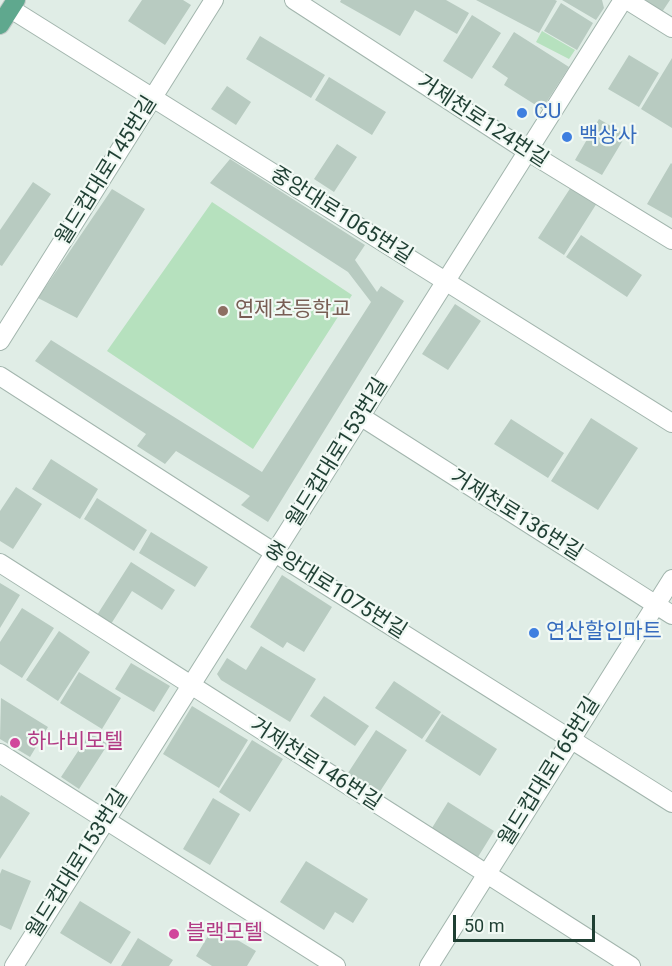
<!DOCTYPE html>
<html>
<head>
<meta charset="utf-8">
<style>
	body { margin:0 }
	#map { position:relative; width:672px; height:966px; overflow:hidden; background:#e0ede6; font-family:Roboto,sans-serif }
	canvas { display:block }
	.scale { position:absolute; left:453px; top:915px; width:142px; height:27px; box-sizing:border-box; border:3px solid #1f3f33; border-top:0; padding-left:8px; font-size:18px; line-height:21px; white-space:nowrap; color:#1f3f33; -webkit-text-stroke:4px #f1f9f4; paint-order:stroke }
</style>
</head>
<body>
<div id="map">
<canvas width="672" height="966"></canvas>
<div class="scale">50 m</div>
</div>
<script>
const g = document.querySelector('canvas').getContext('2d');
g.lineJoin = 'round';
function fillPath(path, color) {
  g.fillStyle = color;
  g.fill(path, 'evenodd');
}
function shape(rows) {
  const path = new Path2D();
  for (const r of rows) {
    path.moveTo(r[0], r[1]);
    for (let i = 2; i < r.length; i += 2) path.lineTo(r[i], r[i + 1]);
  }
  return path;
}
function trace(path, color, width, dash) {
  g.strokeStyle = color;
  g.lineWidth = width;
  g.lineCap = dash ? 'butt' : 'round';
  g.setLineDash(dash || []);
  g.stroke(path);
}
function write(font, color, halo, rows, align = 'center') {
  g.font = font + ' Roboto,"Noto Sans KR",sans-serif';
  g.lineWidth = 4.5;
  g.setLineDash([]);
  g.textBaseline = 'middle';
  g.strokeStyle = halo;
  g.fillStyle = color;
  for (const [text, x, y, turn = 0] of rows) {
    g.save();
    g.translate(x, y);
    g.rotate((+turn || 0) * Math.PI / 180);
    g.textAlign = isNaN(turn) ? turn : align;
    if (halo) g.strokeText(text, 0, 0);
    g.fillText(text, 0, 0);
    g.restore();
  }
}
fillPath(shape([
	[542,31,575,50,569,59,536,42],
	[212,202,352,295,253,449,107,351]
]), '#b6e1be');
fillPath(shape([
	[142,0,183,0,191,5,165,45,128,21],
	[341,0,446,0,469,13,457,34,415,10,400,36,340,2],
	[476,0,555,0,557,1,539,33],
	[562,0,602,0,604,8,596,20],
	[637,0,670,0,662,12],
	[561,3,593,23,577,50,544,31],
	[472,15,501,33,472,79,443,61],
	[514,32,569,67,542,109,504,85,508,78,492,67],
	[260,36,325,75,311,98,246,59],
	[629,55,659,73,639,107,608,89],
	[672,58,672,128,641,109],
	[329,77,386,112,372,135,315,100],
	[227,86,251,102,236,125,211,109],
	[599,119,626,135,602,175,575,160],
	[337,144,357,157,334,192,314,179],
	[230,159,365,245,355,260,377,292,381,286,404,301,268,522,241,505,250,496,176,451,165,464,137,446,146,434,35,361,51,340,262,472,371,302,348,272,210,183],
	[671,163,672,164,672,218,647,204],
	[33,182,51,194,2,266,0,265,0,230],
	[571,187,597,203,564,255,538,238],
	[112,189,145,209,77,318,38,298],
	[581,235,642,275,627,297,566,257],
	[455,304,481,321,448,370,422,354],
	[591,418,638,448,598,510,551,481],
	[511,419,564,453,548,478,494,444],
	[51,459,98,489,80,519,32,489],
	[16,487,42,504,13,549,0,541,0,511],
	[97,498,147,530,134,551,84,519],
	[151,532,208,567,195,587,139,553],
	[131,562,175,590,162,610,132,591,111,624,97,615],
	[282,575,332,607,304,652,287,642,283,648,250,627],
	[0,583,20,595,0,628],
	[22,608,54,628,22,678,0,664,0,642],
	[59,631,90,652,58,701,26,680],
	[261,646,316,679,290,722,221,680,217,674,227,658,246,670],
	[131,663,170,686,154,712,115,689],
	[79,672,121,698,102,729,60,703],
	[394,681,441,712,422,739,375,708],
	[324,696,369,726,355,746,310,716],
	[1,698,48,727,30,757,0,739],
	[192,706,248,740,219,788,163,754],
	[442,714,497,749,480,776,425,741],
	[376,730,407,750,377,796,346,776],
	[90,733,108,744,79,789,61,777],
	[252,740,283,759,250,812,219,792],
	[1,795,30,813,0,859,0,797],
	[213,798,240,814,210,865,183,849],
	[448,802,494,831,478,857,432,828],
	[306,861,368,899,353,923,335,912,324,930,280,902],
	[2,869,31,881,11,930,0,925,0,874],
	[80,901,131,932,111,964,60,933],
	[214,926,256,951,247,966,212,966,196,956],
	[138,938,173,960,169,966,121,966]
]), '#b8cbc1');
const minor = shape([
	[294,0,527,151,672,240],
	[627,0,672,28],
	[11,9,672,423],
	[0,341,214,0],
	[0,376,275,553,672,803],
	[360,416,672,615],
	[0,563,631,966],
	[0,753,336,966],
	[14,966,623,0],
	[429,966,672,579]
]);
const major = shape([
	[0,25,16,0]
]);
trace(minor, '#a2b5ad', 20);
trace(major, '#c0c9c6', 20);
trace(minor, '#fff', 18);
trace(major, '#5fa88e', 18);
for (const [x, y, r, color] of [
	[522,113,6,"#3f7fe0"],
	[567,137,6,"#3f7fe0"],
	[223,311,6,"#8d6e63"],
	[534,633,6,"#3f7fe0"],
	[15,743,6,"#d1479c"],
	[174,934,6,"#d1479c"]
]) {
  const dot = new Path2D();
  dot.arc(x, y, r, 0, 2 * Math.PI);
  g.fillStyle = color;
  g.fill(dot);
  trace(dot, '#f1f9f4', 2);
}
write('21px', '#366cbe', '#f1f9f4', [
	["CU",534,113],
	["백상사",579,137],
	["연산할인마트",546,633]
], 'left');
write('21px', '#1f3f33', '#f1f9f4', [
	["거제천로124번길",482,122,33],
	["월드컵대로145번길",107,171,-58],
	["중앙대로1065번길",341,216,32],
	["월드컵대로153번길",338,453,-58],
	["거제천로136번길",516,516,32],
	["중앙대로1075번길",335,591,32],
	["거제천로146번길",315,765,33],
	["월드컵대로165번길",550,772,-58],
	["월드컵대로153번길",78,864,-58]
]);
write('21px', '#785e54', '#f1f9f4', [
	["연제초등학교",235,311]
], 'left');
write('21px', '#b23c85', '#f1f9f4', [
	["하나비모텔",27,743],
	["블랙모텔",186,934]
], 'left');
</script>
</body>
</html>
